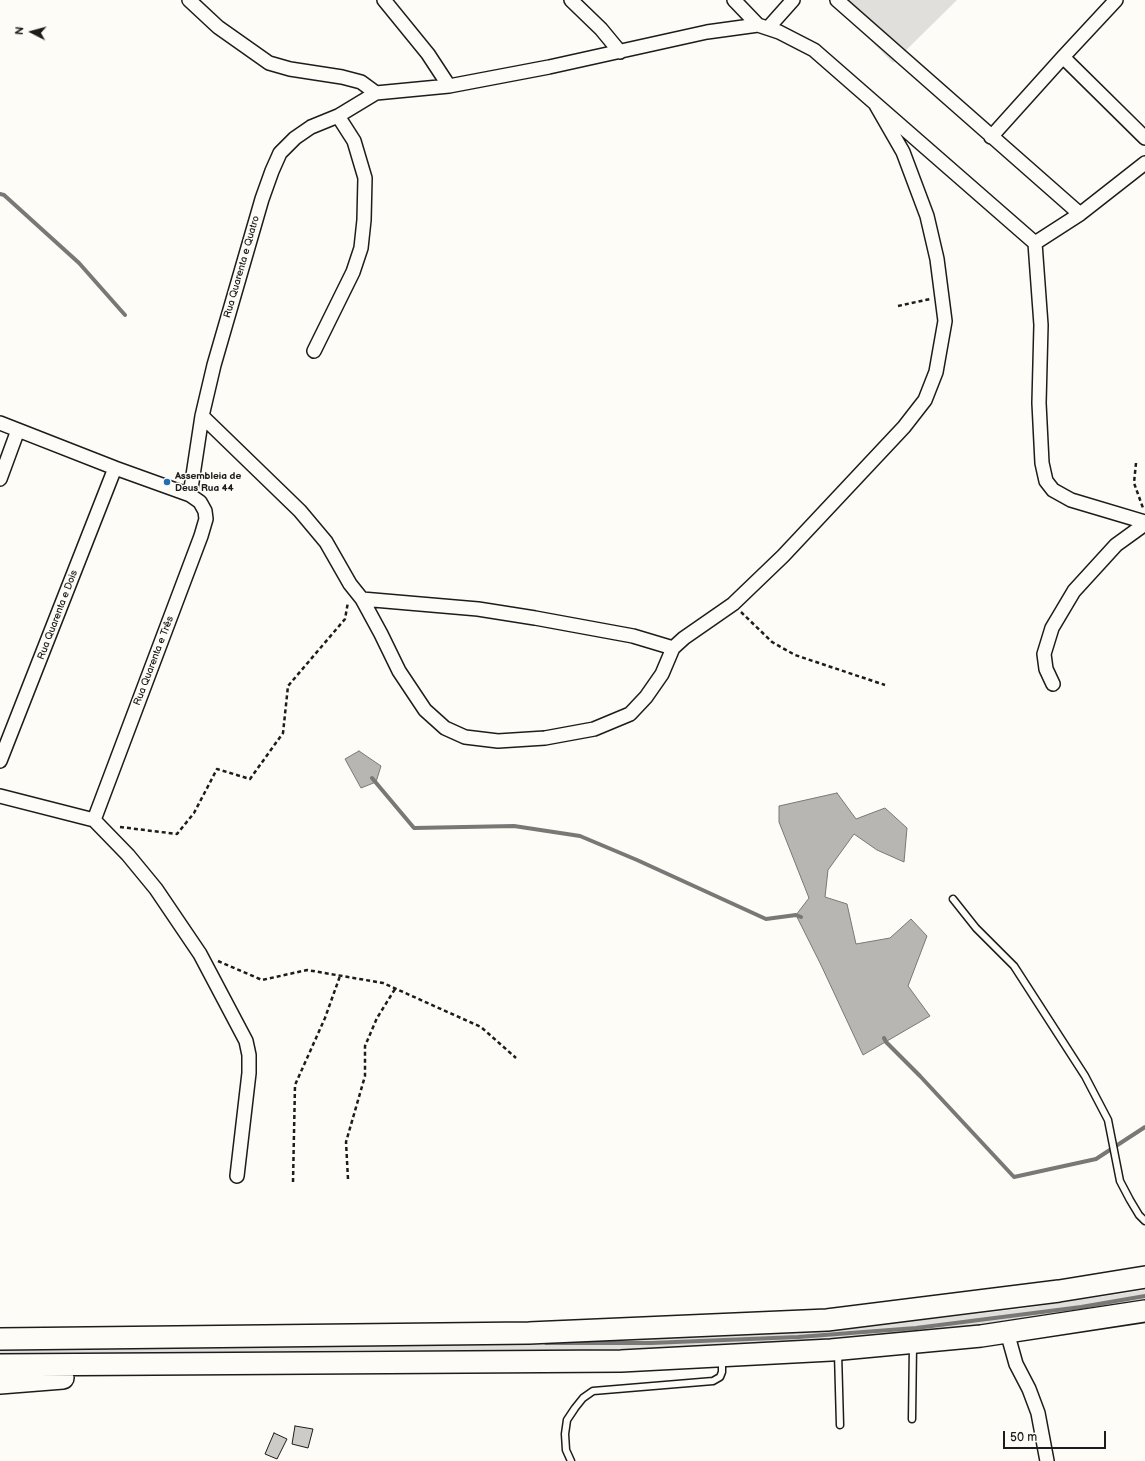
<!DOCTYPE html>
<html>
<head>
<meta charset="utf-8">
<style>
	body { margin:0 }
	#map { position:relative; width:1145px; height:1461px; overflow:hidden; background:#fdfcf7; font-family:"Balsamiq Sans",sans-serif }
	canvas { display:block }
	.north { position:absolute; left:12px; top:12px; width:40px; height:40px; -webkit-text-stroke:3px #fdfcf7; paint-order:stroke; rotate:276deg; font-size:11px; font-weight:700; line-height:16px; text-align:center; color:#1c1c1c }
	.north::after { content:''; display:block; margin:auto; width:14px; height:18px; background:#1c1c1c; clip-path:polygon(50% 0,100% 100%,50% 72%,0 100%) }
	.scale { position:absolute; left:1003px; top:1431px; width:103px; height:18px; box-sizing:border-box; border:2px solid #1c1c1c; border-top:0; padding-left:5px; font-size:12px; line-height:14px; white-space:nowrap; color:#1c1c1c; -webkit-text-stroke:3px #fdfcf7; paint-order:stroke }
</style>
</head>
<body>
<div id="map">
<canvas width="1145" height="1461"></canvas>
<div class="north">N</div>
<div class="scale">50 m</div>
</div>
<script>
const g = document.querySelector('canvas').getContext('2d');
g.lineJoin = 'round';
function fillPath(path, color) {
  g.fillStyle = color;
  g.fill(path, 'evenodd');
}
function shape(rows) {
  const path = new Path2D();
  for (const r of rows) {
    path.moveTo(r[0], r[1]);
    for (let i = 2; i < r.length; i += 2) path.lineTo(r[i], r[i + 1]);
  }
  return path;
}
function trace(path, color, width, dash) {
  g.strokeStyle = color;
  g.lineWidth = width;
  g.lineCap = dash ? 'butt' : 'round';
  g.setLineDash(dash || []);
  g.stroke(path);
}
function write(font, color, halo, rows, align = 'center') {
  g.font = font + ' "Balsamiq Sans",sans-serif';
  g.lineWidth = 3;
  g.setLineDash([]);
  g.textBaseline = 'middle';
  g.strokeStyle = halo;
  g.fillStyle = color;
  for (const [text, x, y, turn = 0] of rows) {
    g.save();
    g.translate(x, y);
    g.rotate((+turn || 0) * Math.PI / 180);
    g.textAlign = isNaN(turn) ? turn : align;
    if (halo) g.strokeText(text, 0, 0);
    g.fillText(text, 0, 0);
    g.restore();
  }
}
fillPath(shape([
	[831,0,957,0,893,63],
	[1145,1290,1145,1302,1016,1324,891,1337,690,1347,577,1350,356,1350,0,1356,0,1342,803,1330,904,1322,1019,1309]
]), '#e0dfdb');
const water = shape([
	[359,751,381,766,376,782,361,788,345,759,359,751],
	[837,793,856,819,885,808,907,828,904,862,877,850,854,834,828,870,825,897,847,904,856,944,890,938,911,919,927,936,908,986,930,1016,863,1055,821,965,796,915,809,898,779,822,779,806,837,793]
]);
fillPath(water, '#b7b6b2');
trace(water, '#797876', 1);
trace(shape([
	[0,194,4,195,79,263,125,315],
	[372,778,414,828,514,826,580,836,637,860,766,919,796,915,801,917],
	[884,1038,886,1042,920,1076,1014,1177,1096,1159,1145,1127],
	[546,1343,651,1343,798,1337,916,1328,1081,1307,1145,1296]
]), '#797876', 4);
const building = shape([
	[295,1426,313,1429,308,1448,292,1444,295,1426],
	[274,1433,287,1439,277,1459,265,1454,274,1433]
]);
fillPath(building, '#cccbc8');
trace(building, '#1c1c1c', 1);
const service = shape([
	[953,899,976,928,1014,966,1085,1076,1108,1120,1120,1181,1130,1200,1139,1215,1145,1221],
	[838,1353,840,1425],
	[912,1419,913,1345],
	[571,1461,566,1450,565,1434,567,1420,575,1408,583,1398,593,1391,713,1381,720,1377,722,1372,722,1359]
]);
const minor = shape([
	[189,0,218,27,269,63,290,69,342,77,361,82,376,93,449,86,549,67,707,32,758,25],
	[384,0,428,54,449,86],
	[571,0,601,29,620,52],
	[734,0,758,25,779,32,814,50,1035,243,1080,214,1145,163],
	[837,0,1080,214],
	[768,28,793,0],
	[1063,57,1145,138],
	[991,137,1063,57,1116,0],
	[1035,243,1041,325,1039,403,1042,463,1046,481,1053,490,1071,500,1145,522],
	[314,351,353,272,361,248,364,220,365,178,354,141,338,116],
	[202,416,300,511,326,542,350,584,362,599,381,634,399,671,425,710,445,728,465,737,498,741,545,738,594,729,630,714,646,697,662,674,673,648,684,638,733,604,783,556,904,427,925,400,936,372,945,321,937,259,927,216,903,152,876,105],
	[0,423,115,468,190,495,200,502,205,511,206,519,201,536,94,820],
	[0,479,18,430],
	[190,495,202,416,214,365,262,199,272,171,280,153,295,138,311,127,338,116,376,93],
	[362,599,478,609,535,618,633,636,673,648],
	[1053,684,1046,669,1044,654,1052,628,1074,591,1116,545,1145,524],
	[0,761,115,468],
	[0,796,94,820,128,855,156,889,200,954,246,1041,249,1055,249,1073,237,1176],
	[1007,1332,1016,1364,1029,1389,1038,1413,1047,1461]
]);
const trunk = shape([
	[0,1339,529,1333,827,1320,1059,1291,1145,1277],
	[0,1365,621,1361,831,1350,981,1336,1145,1311],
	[0,1383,63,1378]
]);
trace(service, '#1c1c1c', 9);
trace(minor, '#1c1c1c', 16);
trace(trunk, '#1c1c1c', 24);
trace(shape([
	[898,306,930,299],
	[1136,463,1134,483,1143,508],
	[741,612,772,642,795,655,885,685],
	[120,827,177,834,194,813,217,769,250,779,283,733,288,686,345,619,348,602],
	[218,961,262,980,307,970,383,983,481,1027,516,1058],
	[348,1179,346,1142,365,1076,365,1046,377,1018,395,989],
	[293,1182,295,1085,325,1018,340,976]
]), '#1c1c1c', 2.5, [4, 3]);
trace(service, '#fdfcf7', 6);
trace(minor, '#fdfcf7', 13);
trace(trunk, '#fdfcf7', 21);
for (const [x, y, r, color] of [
	[167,482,4,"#1f6fb2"]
]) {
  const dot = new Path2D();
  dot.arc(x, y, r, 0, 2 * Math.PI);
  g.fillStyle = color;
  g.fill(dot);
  trace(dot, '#fdfcf7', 1.5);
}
write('10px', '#1c1c1c', '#fdfcf7', [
	["Rua Quarenta e Quatro",242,267,-74],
	["Rua Quarenta e Dois",58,615,-69],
	["Rua Quarenta e Três",154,661,-69]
]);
write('bold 10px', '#1c1c1c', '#fdfcf7', [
	["Assembleia de",175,476],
	["Deus Rua 44",175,488]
], 'left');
</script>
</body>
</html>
